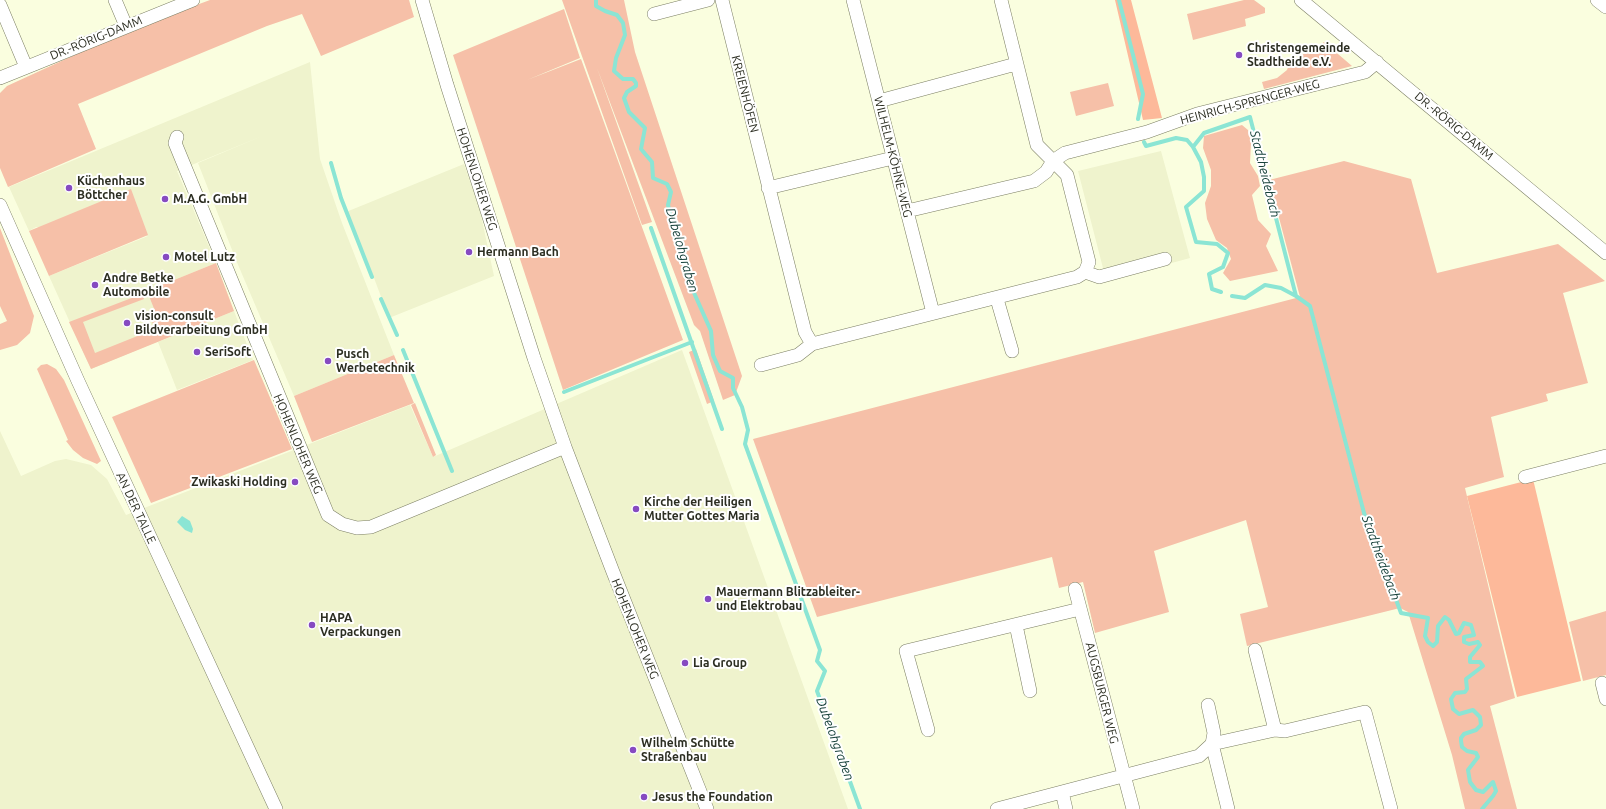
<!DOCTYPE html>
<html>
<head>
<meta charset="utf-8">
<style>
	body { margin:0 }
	canvas { display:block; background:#fafedf }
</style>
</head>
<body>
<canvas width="1606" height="809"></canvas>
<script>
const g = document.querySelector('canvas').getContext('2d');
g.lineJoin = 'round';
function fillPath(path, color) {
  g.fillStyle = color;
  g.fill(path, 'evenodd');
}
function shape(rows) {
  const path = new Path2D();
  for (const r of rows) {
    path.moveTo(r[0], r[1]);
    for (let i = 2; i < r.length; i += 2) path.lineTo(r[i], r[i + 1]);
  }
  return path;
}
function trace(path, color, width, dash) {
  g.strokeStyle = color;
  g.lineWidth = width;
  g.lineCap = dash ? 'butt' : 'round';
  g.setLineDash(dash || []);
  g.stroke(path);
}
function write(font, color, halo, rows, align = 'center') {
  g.font = font + ' Ubuntu,sans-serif';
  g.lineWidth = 4;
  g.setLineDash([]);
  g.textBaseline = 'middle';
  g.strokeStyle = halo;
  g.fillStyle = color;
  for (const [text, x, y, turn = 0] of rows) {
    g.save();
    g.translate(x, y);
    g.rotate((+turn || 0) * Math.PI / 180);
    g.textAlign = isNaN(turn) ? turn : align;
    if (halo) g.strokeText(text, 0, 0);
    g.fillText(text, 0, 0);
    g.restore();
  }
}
fillPath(shape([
	[310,62,320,159,342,223,394,355,294,396,236,260,198,163,267,134,177,171,216,263,157,287,176,334,91,369,49,276,148,236,36,227,29,231,9,187],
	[1161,151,1190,258,1168,264,1104,272,1078,171],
	[464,164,480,211,494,276,389,318,365,254,346,212],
	[234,311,253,360,177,390,158,342],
	[682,350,848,809,0,809,0,431,21,476,55,461,66,459,91,465,107,479,126,515,410,405,433,457]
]), '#eff3cd');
fillPath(shape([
	[210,0,409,0,414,17,321,56,302,14,267,26,78,104,96,149,8,187,0,168,0,93,7,86,129,30],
	[562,0,624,0,635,52,742,376,735,395,723,400,700,331,694,325,597,68,652,222,642,225],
	[1244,0,1254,0,1265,8,1265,13,1245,19,1246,26,1193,40,1187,14],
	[564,9,580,58,527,80,581,59,683,340,563,390,453,55],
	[1324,42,1352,66,1264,89,1262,82,1277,78,1287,70,1290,62,1307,52,1314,50],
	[1108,83,1114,106,1076,116,1070,92],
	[1242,125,1248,130,1251,143,1250,163,1258,176,1260,186,1252,195,1258,220,1271,234,1266,246,1278,271,1230,281,1223,273,1231,259,1227,248,1216,240,1207,219,1205,203,1211,186,1211,170,1203,148,1204,136],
	[1344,161,1411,179,1437,273,1558,244,1605,281,1563,293,1588,383,1546,394,1548,401,1491,417,1504,477,1465,488,1515,698,1490,706,1517,809,1465,809,1452,755,1408,612,1400,608,1247,646,1240,614,1268,607,1246,520,1154,551,1169,612,1095,633,1083,582,1059,588,1052,557,817,617,753,439,1300,297,1269,180],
	[131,189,148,235,49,276,29,231],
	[0,228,34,316,30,333,17,345,0,350,0,324,7,321,0,306],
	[216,263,234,311,91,369,69,322,142,294,144,299,83,322,95,353,155,329,151,319,157,316,147,291],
	[696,349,714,401,707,404,689,352],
	[394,355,414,403,312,442,294,396],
	[254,360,292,449,151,503,112,417],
	[47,364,56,369,64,380,101,461,97,464,83,458,73,450,66,441,68,440,37,369,41,365],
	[415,403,436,455,433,457,411,405],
	[1606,611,1606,675,1583,681,1569,622]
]), '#f6c0a8');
fillPath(shape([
	[1115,0,1131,0,1162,118,1143,120],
	[1533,479,1581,681,1517,697,1467,496]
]), '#fdb99a');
fillPath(shape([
	[182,516,190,521,193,529,192,533,185,530,177,522]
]), '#8be5d4');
trace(shape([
	[596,0,596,6,605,11,617,15,623,23,625,35,616,58,614,71,623,79,633,79,636,83,636,86,627,92,624,98,629,112,645,128,641,149,652,162,653,178,667,184,671,192,668,205,672,221,682,242,682,252,688,267,691,286,711,331,713,355,720,371,733,378,733,388,742,407,748,430,745,444,820,650,817,661,825,671,817,691,860,809],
	[1119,0,1143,94,1138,119],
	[1144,142,1146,146,1176,138,1187,140,1193,147,1201,162,1204,177,1204,191,1186,207,1196,242,1217,244,1228,253,1223,267,1209,274,1212,289,1221,292],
	[1193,147,1204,133,1250,117,1296,296,1310,306,1364,513,1401,613,1428,618,1425,636,1428,642,1433,646,1437,642,1438,626,1445,617,1449,620,1456,634,1459,633,1464,623,1471,625,1474,635,1464,637,1464,642,1469,644,1478,642,1480,645,1470,657,1470,662,1480,662,1483,666,1466,679,1467,689,1465,692,1455,693,1451,699,1453,709,1459,714,1473,710,1480,717,1481,725,1476,730,1464,734,1461,738,1461,741,1462,747,1467,751,1476,753,1478,757,1468,770,1470,782,1476,790,1483,792,1493,782,1496,791,1493,796,1482,809],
	[331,163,341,198,372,277],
	[651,228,722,429],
	[1232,296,1245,298,1265,285,1281,288,1296,296],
	[381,299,397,335],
	[403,350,452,471],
	[564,392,692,342]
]), '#8be5d4', 4);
const minor = shape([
	[115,0,126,26],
	[422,0,447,85,534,358,565,447],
	[722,0,805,332,812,344,1077,277,1085,272,1089,262,1067,175,1037,145,1001,0],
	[853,0,933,313],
	[1301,0,1606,253],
	[1597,0,1606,7],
	[0,5,26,67],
	[654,14,708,0],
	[0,78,193,0],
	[879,101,1016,64],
	[177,137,175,143,328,515,342,524,357,528,371,527,565,447,613,572,707,809],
	[768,188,893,158],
	[0,205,78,381,276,809],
	[907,211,1034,181,1046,172,1053,161,1065,153,1147,132,1197,114,1365,72,1377,62],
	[1085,272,1099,277,1165,259],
	[997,299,1012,351],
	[761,365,798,355,812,344],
	[1525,477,1606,456],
	[1075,589,1133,809],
	[1016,625,1030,691],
	[1255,650,1275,730],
	[1602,683,1606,699],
	[1208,705,1214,733,1212,744,1275,730,1285,731,1365,712,1391,809],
	[928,730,906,651,1080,609],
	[1062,792,1066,809],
	[997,809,1199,756,1212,744,1228,809]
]);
trace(minor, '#7c7f64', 14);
trace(minor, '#fff', 13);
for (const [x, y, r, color] of [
	[1239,55,4,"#864ac1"],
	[69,188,4,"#864ac1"],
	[165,199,4,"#864ac1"],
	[469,252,4,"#864ac1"],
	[166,257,4,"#864ac1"],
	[95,285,4,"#864ac1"],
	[127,323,4,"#864ac1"],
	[197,352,4,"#864ac1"],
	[328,361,4,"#864ac1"],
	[295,482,4,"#864ac1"],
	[636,509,4,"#864ac1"],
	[708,599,4,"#864ac1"],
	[312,625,4,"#864ac1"],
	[685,663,4,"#864ac1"],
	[633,750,4,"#864ac1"],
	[644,797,4,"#864ac1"]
]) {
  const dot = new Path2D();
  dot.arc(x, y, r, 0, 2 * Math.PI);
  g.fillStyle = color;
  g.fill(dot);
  trace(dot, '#fff', 1.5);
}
write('12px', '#2c2e22', '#fff', [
	["DR.-RÖRIG-DAMM",96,38,-22],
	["KREIENHÖFEN",745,94,76],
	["HEINRICH-SPRENGER-WEG",1250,102,-15],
	["DR.-RÖRIG-DAMM",1454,126,40],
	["WILHELM-KÖHNE-WEG",893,157,76],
	["HOHENLOHER WEG",477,179,72],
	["HOHENLOHER WEG",298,444,67],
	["AN DER TALLE",136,508,65],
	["HOHENLOHER WEG",635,629,68],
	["AUGSBURGER WEG",1102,693,76]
]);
write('bold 12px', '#2c2e22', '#fff', [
	["Christengemeinde",1247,48],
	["Stadtheide e.V.",1247,62],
	["Küchenhaus",77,181],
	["Böttcher",77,195],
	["M.A.G. GmbH",173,199],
	["Hermann Bach",477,252],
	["Motel Lutz",174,257],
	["Andre Betke",103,278],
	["Automobile",103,292],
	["vision-consult",135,316],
	["Bildverarbeitung GmbH",135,330],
	["SeriSoft",205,352],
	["Pusch",336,354],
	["Werbetechnik",336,368],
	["Zwikaski Holding",287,482,"right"],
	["Kirche der Heiligen",644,502],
	["Mutter Gottes Maria",644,516],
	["Mauermann Blitzableiter-",716,592],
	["und Elektrobau",716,606],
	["HAPA",320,618],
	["Verpackungen",320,632],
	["Lia Group",693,663],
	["Wilhelm Schütte",641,743],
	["Straßenbau",641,757],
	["Jesus the Foundation",652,797]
], 'left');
write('italic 13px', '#17413a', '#fff', [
	["Stadtheidebach",1265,174,76],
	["Dubelohgraben",682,250,74],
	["Stadtheidebach",1381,558,70],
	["Dubelohgraben",835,739,70]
]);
</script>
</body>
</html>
